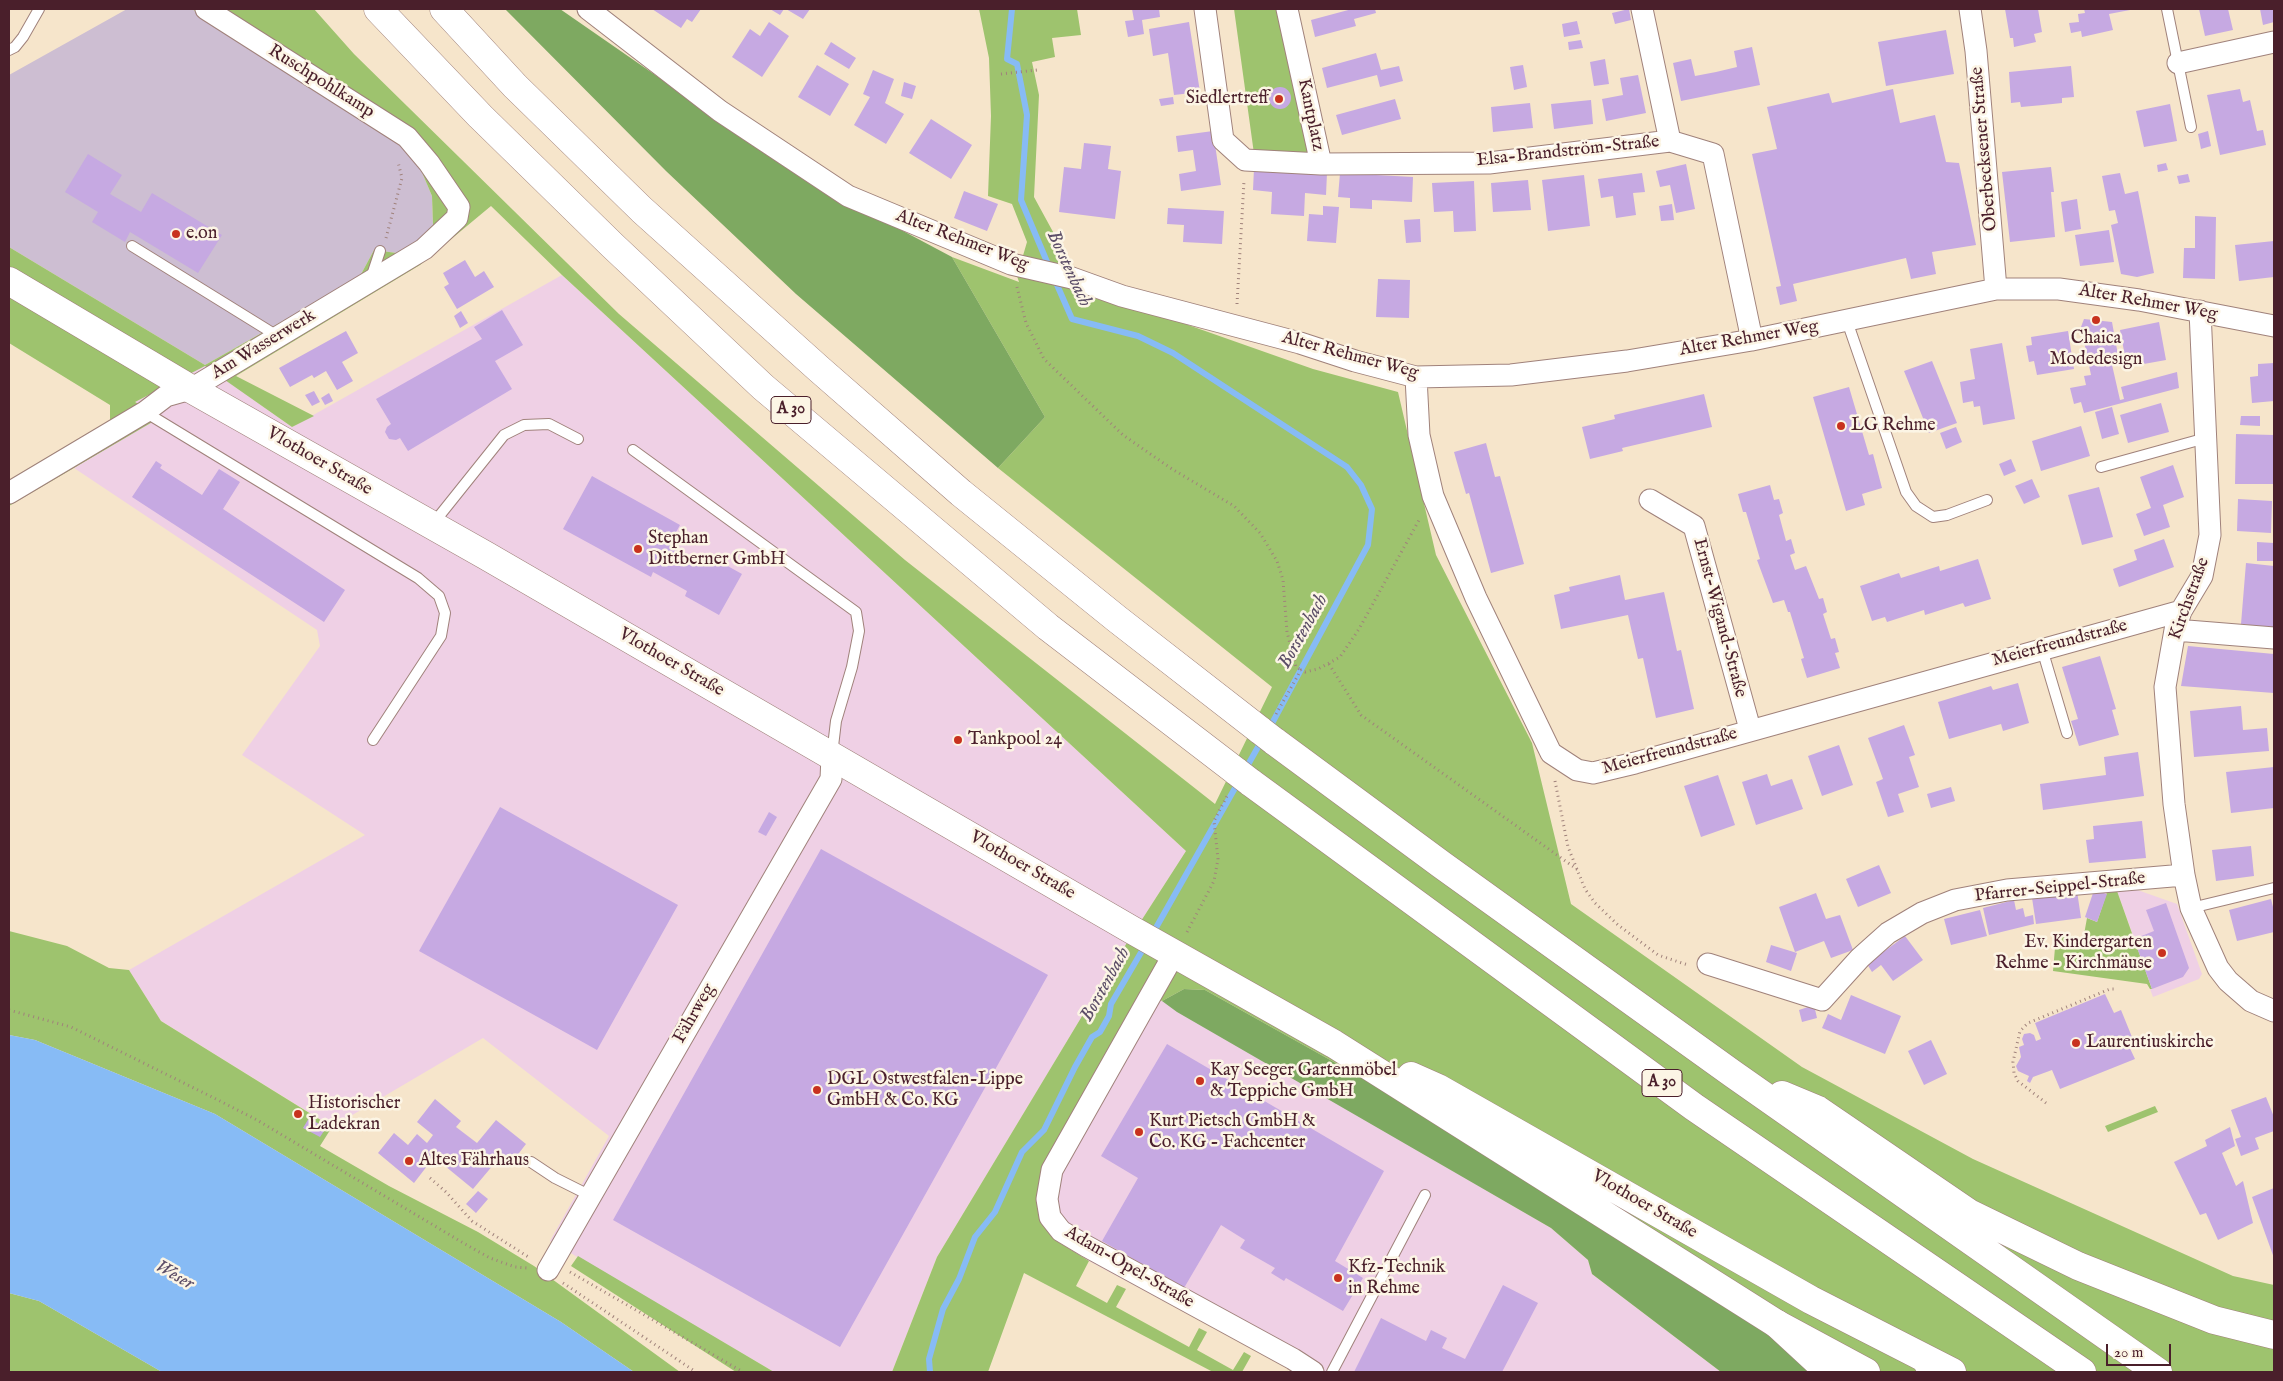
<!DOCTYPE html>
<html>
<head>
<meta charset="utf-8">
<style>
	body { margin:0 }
	#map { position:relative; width:2283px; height:1381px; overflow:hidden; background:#f6e5cb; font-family:"IM FELL English",serif }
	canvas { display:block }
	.frame { position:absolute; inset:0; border:10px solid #4a1f2b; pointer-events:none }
	.scale { position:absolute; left:2106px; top:1344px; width:65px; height:22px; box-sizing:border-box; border:2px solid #4a1f2b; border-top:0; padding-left:6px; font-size:15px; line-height:18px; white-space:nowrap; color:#4a1f2b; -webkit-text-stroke:4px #fcf5e5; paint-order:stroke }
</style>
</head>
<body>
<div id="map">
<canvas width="2283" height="1381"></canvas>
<div class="frame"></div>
<div class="scale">20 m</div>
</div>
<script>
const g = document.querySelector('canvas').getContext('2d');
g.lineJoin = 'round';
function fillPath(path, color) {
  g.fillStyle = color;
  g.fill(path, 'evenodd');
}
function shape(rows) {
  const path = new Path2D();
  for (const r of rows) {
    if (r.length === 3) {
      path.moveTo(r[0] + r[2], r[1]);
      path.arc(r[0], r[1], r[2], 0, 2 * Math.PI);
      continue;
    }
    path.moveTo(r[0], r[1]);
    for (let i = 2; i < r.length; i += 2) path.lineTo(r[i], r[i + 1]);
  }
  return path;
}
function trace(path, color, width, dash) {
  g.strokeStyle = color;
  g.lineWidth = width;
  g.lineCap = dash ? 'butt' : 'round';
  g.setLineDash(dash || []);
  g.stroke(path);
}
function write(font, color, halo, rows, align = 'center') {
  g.font = font + ' "IM FELL English",serif';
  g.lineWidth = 5;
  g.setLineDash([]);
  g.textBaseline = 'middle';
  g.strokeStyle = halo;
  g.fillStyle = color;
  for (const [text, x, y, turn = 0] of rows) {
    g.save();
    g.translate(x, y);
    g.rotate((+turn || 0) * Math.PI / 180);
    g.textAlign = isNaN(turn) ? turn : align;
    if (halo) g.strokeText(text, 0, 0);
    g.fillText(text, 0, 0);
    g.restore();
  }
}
fillPath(shape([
	[562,275,1186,851,1114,963,937,1257,892,1372,774,1372,550,1241,609,1136,483,1038,332,1127,320,1145,331,1126,161,1021,129,970,365,835,242,755,320,646,317,630,74,468,160,417,135,402,205,365,292,427],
	[2129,887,2177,904,2202,974,2199,979,2153,997,2150,989,2152,988,2117,891],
	[1147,992,1551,1228,1588,1260,1592,1274,1721,1372,1295,1372,1089,1261,1055,1240,1038,1206]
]), '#efd0e5');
fillPath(shape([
	[127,9,192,9,403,142,421,170,432,196,433,225,404,254,374,250,359,278,205,365,9,247,9,75]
]), '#cdbed2');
fillPath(shape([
	[192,9,314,9,354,54,619,314,905,560,1215,804,1272,687,998,468,1045,417,952,257,1019,282,1017,276,1027,242,1012,204,988,196,991,116,989,58,979,9,1077,9,1081,35,1052,38,1055,57,1032,62,1039,95,1034,197,1076,274,1078,296,1123,302,1313,369,1398,392,1436,555,1532,743,1571,904,1802,1067,1973,1159,2233,1276,2274,1285,2274,1372,1812,1372,1375,1085,1205,990,1184,989,1162,1001,1147,992,1038,1206,1055,1240,1089,1261,1076,1286,1107,1303,1117,1285,1126,1289,1116,1307,1189,1347,1199,1328,1207,1332,1197,1350,1233,1370,1244,1352,1251,1356,1242,1372,1213,1372,1024,1273,988,1372,892,1372,937,1257,1114,963,1186,851,562,275,491,206,420,265,236,376,314,416,292,427,205,366,135,402,161,417,9,506,9,480,110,420,110,405,9,343,9,247,205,365,359,278,374,250,404,254,433,225,432,196,421,170,403,142],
	[1234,9,1286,9,1320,163,1255,161],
	[2117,891,2134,939,2152,989,2150,989,2147,984,2053,971,2056,936,2083,940,2087,918,2097,922,2107,892],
	[9,931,67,946,109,968,129,970,161,1021,332,1127,320,1146,389,1186,478,1232,534,1266,680,1372,634,1372,561,1322,215,1114,35,1040,9,1035],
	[2155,1106,2158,1112,2108,1132,2105,1126],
	[578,1256,774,1372,736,1372,571,1266],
	[9,1293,39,1301,162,1372,9,1372]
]), '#9ec36e');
fillPath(shape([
	[505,9,560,9,713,115,843,199,952,257,1045,417,998,468,796,294,666,171],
	[1184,989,1205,990,1375,1085,1731,1301,1812,1372,1721,1372,1592,1274,1588,1260,1551,1228,1177,1012,1162,1001]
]), '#7ea961');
fillPath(shape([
	[9,1035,35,1040,215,1114,561,1322,634,1372,162,1372,39,1301,9,1293]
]), '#87bbf5');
trace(shape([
	[1012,9,1007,59,1017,64,1027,115,1021,200,1050,269],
	[1054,278,1072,319,1138,336,1173,353,1347,467,1361,485,1372,509,1368,545,1269,729],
	[1245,770,1262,740],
	[1153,933,1239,781],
	[930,1372,929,1359,943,1309,959,1279,975,1237,995,1212,1022,1152,1044,1130,1075,1067,1092,1037,1100,1032,1109,1016,1111,1004,1146,944]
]), '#87bbf5', 6);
fillPath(shape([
	[652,9,701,9,692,22,687,19,681,28],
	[770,9,784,9,780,15],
	[786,9,810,9,803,19],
	[1132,9,1159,9,1160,17,1142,20,1144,34,1128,37,1125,21,1134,20],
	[1352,9,1375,9,1376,13,1354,19,1356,26,1315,37,1311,20],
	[1629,9,1631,20,1615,24,1612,13],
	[2005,9,2038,9,2042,32,2034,34,2036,42,2014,47,2013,38,2010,38],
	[2084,9,2130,9,2130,10,2109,14,2113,30,2082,37,2081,31,2071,33,2069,23,2079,22,2078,14,2085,13],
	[2199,9,2228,9,2233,30,2205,36],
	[2260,9,2274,9,2274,22,2263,25],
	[1577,21,1580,34,1564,37,1562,24],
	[769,22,789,36,762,77,732,57,750,29,760,36],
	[1189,22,1200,92,1174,95,1168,53,1153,56,1149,29],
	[1946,30,1954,74,1886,86,1878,42],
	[1581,40,1583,48,1569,50,1568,42],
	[831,42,856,58,849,69,824,54],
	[1752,47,1760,85,1681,101,1673,63,1691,59,1695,76,1716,72,1737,67,1734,51],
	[1376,53,1381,70,1399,66,1403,81,1380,87,1377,75,1327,88,1322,68],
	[1605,59,1609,84,1594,86,1590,62],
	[817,65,849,84,830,116,798,97],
	[1523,65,1527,87,1514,90,1510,67],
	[2071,66,2074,97,2062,98,2062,103,2043,105,2021,107,2020,102,2011,103,2009,72],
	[873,70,894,79,885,103,904,114,886,144,854,125,870,97,863,94],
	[1638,75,1646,113,1606,121,1602,99,1623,95,1620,78],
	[904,82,916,86,912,99,901,96],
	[1280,98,11],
	[1893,89,1900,123,1935,115,1946,162,1959,163,1976,245,1932,252,1936,274,1911,279,1906,258,1793,284,1797,301,1780,305,1776,287,1781,286,1752,154,1777,149,1767,107,1829,93,1832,103],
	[2240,89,2243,102,2250,100,2257,131,2263,130,2266,145,2220,155,2207,95],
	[1173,97,1174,104,1161,106,1159,99],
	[1395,99,1401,119,1342,135,1336,115],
	[1591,100,1593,124,1554,129,1551,104],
	[1530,103,1533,128,1493,132,1491,107],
	[2170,104,2177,141,2144,147,2136,111],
	[931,119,972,145,951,179,909,153],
	[1213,131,1221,185,1181,191,1179,174,1196,171,1193,150,1178,152,1176,136],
	[2208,131,2211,146,2201,149,2198,134],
	[1084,143,1111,146,1108,169,1121,171,1115,219,1059,212,1064,167,1081,169],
	[88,154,122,175,110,194,141,212,152,193,222,235,198,273,130,232,125,242,92,222,98,212,65,192],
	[2166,163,2168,170,2158,172,2157,165],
	[1686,164,1695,209,1676,213,1670,185,1660,187,1656,171],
	[2051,167,2054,192,2051,192,2055,237,2010,242,2002,172],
	[1254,168,1327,173,1326,195,1305,193,1304,216,1271,214,1272,192,1253,190],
	[1340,173,1413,177,1412,202,1372,200,1372,209,1350,208,1350,198,1338,197],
	[1642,173,1645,192,1633,193,1636,215,1616,218,1613,196,1601,198,1598,179],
	[2120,173,2125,194,2138,191,2154,273,2137,277,2121,274,2111,225,2118,223,2115,210,2109,211,2102,176],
	[2188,174,2190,182,2179,184,2177,176],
	[1584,175,1590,226,1548,231,1542,180],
	[1528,180,1531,210,1493,212,1491,183],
	[1474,181,1476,231,1454,232,1453,211,1434,212,1432,183],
	[964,191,998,204,987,231,954,218],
	[2077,199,2081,229,2065,232,2061,202],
	[1672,204,1674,220,1661,221,1659,206],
	[1323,206,1339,207,1336,243,1307,241,1309,214,1323,215],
	[1168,208,1224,211,1222,244,1183,242,1184,225,1167,224],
	[2195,216,2216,217,2215,279,2183,278,2184,248,2195,248],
	[1420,219,1421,242,1406,243,1404,220],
	[2109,230,2114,262,2080,266,2075,235],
	[2274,241,2274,277,2239,281,2235,245],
	[465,260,475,277,484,271,494,287,457,309,444,287,449,284,443,273],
	[1378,279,1410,280,1409,318,1376,317],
	[502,310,523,345,495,361,512,389,408,451,400,438,396,440,389,439,385,432,387,427,391,424,376,399,482,339,474,327],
	[461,311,468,323,460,328,454,316],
	[2084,319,2112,322,2118,355,2110,356,2120,400,2124,399,2121,387,2177,372,2179,388,2084,413,2081,402,2074,404,2070,388,2086,385,2084,376,2091,375,2081,327],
	[2159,322,2166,360,2127,367,2120,330],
	[346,331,358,353,342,362,353,381,337,390,326,371,314,378,312,375,290,387,279,368],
	[2068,331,2074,369,2037,375,2034,361,2029,362,2026,346,2032,345,2031,337],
	[2002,343,2015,419,1983,425,1980,406,1974,407,1973,401,1963,403,1960,382,1975,379,1970,349],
	[1932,361,1957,423,1929,433,1904,371],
	[2274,363,2274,401,2252,403,2250,377,2258,376,2258,364],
	[1849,387,1869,455,1873,454,1882,488,1862,494,1865,505,1846,511,1813,397],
	[314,391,320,402,312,406,305,395],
	[329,393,333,401,325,405,321,398],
	[1704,394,1712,427,1622,448,1623,451,1590,459,1582,427,1615,419,1614,415],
	[2161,403,2169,432,2128,443,2120,415],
	[2112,407,2119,434,2102,439,2095,412],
	[2241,416,2260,416,2260,426,2240,425],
	[2081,426,2090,456,2041,471,2032,441],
	[1956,427,1962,442,1946,449,1940,433],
	[2236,434,2274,435,2274,484,2235,484],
	[1486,443,1495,477,1500,476,1524,564,1491,573,1469,493,1466,494,1454,452],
	[2011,459,2016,471,2004,476,1999,464],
	[156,461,162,465,160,468,202,495,219,469,240,482,223,509,345,590,324,622,132,497],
	[2173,465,2184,497,2163,505,2170,527,2144,536,2136,514,2151,508,2140,477],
	[592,476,680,525,669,545,701,563,706,554,742,574,719,615,685,596,687,591,653,572,651,577,563,529],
	[2032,479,2040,497,2024,504,2015,486],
	[1770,485,1774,500,1779,499,1783,513,1779,515,1786,541,1791,539,1795,553,1790,555,1795,570,1806,566,1819,599,1823,598,1827,612,1823,614,1831,639,1835,638,1839,652,1835,653,1840,668,1807,678,1801,659,1804,658,1790,612,1788,612,1784,600,1773,603,1757,560,1760,559,1746,512,1743,512,1738,494],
	[2099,487,2113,537,2082,545,2068,495],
	[2238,499,2272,501,2271,533,2237,531],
	[2164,539,2174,567,2119,587,2113,569,2137,560,2134,550],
	[2257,542,2274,543,2274,561,2257,561],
	[1978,559,1991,599,1965,607,1963,603,1925,615,1924,610,1887,622,1885,617,1872,621,1860,586,1899,573,1901,578,1939,566,1940,571],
	[2246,563,2274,566,2274,628,2241,624],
	[1620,575,1625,600,1664,592,1677,651,1681,650,1694,709,1656,718,1643,658,1638,659,1628,615,1561,629,1554,595,1570,591,1569,587],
	[2188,646,2274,654,2274,693,2181,686],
	[2100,656,2116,709,2112,710,2119,735,2079,746,2071,721,2078,719,2062,667],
	[2018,683,2029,723,2003,731,2001,724,1949,739,1938,702,1991,686,1993,690],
	[2241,706,2243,730,2267,728,2269,751,2194,757,2190,711],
	[1904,725,1915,755,1909,757,1919,787,1898,794,1904,812,1888,817,1876,782,1883,779,1868,738],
	[1839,745,1853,785,1822,796,1808,756],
	[2138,752,2144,796,2043,810,2040,784,2106,775,2104,757],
	[2274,767,2274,808,2231,813,2226,772],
	[1767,774,1771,786,1792,779,1803,809,1756,825,1742,782],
	[1718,775,1735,825,1701,837,1684,786],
	[1951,787,1955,801,1931,808,1927,794],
	[500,807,678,905,597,1050,419,951],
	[769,812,777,817,766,836,758,832],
	[2142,821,2146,858,2089,863,2086,840,2094,839,2093,826],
	[2251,846,2254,876,2216,881,2212,850],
	[821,849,1048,975,840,1347,613,1220],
	[1879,865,1891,893,1858,907,1846,879],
	[2094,890,2107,894,2097,922,2085,917],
	[2077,891,2081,918,2036,924,2032,898],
	[1816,893,1826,919,1840,915,1853,950,1831,958,1824,941,1795,952,1779,907],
	[2271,899,2274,911,2274,932,2237,941,2229,910],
	[2014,900,2016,910,2023,908,2025,917,2033,915,2034,924,1989,935,1983,908],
	[2166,903,2189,968,2183,977,2152,989,2134,939,2154,931,2146,910],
	[1980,910,1987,936,1951,945,1944,919],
	[1905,936,1923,960,1893,981,1881,965,1872,972,1867,964],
	[1771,945,1797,953,1791,971,1766,962],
	[2105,994,2114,1013,2121,1010,2132,1037,2126,1040,2135,1059,2060,1089,2052,1070,2033,1077,2030,1083,2027,1081,2029,1076,2018,1071,2016,1066,2021,1057,2019,1047,2024,1045,2022,1039,2024,1034,2030,1033,2034,1035,2036,1041,2041,1039,2035,1023],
	[1851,995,1901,1016,1885,1054,1822,1028,1828,1014,1841,1020],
	[1814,1005,1817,1018,1802,1022,1799,1010],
	[1931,1040,1947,1074,1924,1085,1908,1051],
	[1167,1044,1384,1171,1335,1261,1363,1278,1343,1311,1286,1278,1284,1281,1271,1273,1275,1268,1240,1248,1245,1240,1221,1225,1184,1288,1102,1241,1138,1178,1101,1156],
	[2266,1097,2274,1117,2274,1131,2255,1138,2259,1149,2241,1156,2235,1139,2241,1137,2231,1110],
	[435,1099,461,1121,456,1127,477,1143,496,1120,526,1144,509,1166,499,1158,473,1189,434,1157,414,1183,378,1153,394,1133,408,1145,417,1134,427,1143,433,1135,417,1122],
	[309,1118,326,1128,320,1137,303,1128],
	[2230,1127,2235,1146,2222,1153,2236,1186,2243,1181,2253,1223,2218,1240,2206,1213,2200,1215,2174,1162,2207,1146,2205,1140],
	[2274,1188,2274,1258,2252,1197],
	[478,1191,488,1199,476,1213,466,1204],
	[1503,1285,1538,1303,1502,1372,1354,1372,1381,1318,1426,1341,1431,1330,1447,1338,1442,1348,1465,1359]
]), '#c6a9e2');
const lane = shape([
	[2167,9,2191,127],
	[9,50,15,47,23,37,39,9],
	[132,246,279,337],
	[371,278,380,251],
	[1847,321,1906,492,1916,506,1933,517,1947,515,1987,500],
	[145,412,418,578,439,596,445,613,441,636,373,740],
	[633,450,856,612,859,631,852,667,836,721,832,755],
	[2101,467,2206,438],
	[432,525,504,435,524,425,549,424,578,439],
	[2042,649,2067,733],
	[2191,908,2274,888],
	[531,1162,555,1178,591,1196],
	[1332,1372,1425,1195]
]);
const street = shape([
	[588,9,720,111,848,196,1011,264,1072,278,1122,296,1300,343,1355,361,1416,377,1511,375,1627,361,1752,340,1996,289,2059,289,2139,300,2274,326],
	[1205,9,1223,140,1245,160,1321,164,1287,9],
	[1642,9,1670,141],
	[1970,9,1976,51,1996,289],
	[2178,63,2274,42],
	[1321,164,1489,163,1670,141,1713,154,1752,340],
	[2200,311,2210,535,2202,576,2181,611,2175,630,2165,687,2174,804,2184,875,2191,908,2218,968,2228,981,2251,1001,2274,1011],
	[1416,377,1419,435,1433,496,1476,598,1551,753,1577,770,1593,773,1635,763,2181,611],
	[9,493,145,412,166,396,191,389,424,249,457,218,459,207,429,163,407,137,206,9],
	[1650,500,1694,526,1750,729],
	[2175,630,2274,638],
	[1174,954,1052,1170,1047,1199,1050,1217,1061,1231,1086,1246,1293,1359,1313,1372],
	[1708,964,1822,1000,1860,958,1888,933,1922,913,1955,900,2007,890,2184,875],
	[548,1270,831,779,832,756]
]);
const secondary = shape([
	[9,281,191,389,485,555,1132,930,1334,1044,1777,1324,1866,1372],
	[1411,1076,1438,1088,1811,1300,1952,1372]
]);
const highway = shape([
	[378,9,480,116,612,245,763,387,1048,627,1237,772],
	[444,9,515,86,642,210,819,369,961,493,1117,619,1261,731],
	[1274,741,1442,865,1733,1074,2158,1372],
	[1250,782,1694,1107,2082,1372],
	[1782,1095,1818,1110,1969,1213,2078,1266,2214,1320,2274,1335],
	[1777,1324,1829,1372],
	[1926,1360,1933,1372]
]);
trace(lane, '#a0827b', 12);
trace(street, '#a0827b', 23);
trace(secondary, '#a0827b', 29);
trace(highway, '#a0827b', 29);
trace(shape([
	[1001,74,1037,70],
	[386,238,402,178,398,162],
	[1017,287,1026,323,1044,359,1123,435,1172,469,1234,506,1260,533,1277,561,1283,580,1287,632,1296,667,1301,670],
	[1237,304,1244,181],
	[1329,664,1361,715,1578,870],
	[1276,714,1301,670,1305,672,1318,669,1340,657,1359,629,1419,520],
	[1555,781,1568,847,1585,889,1595,903,1618,925,1658,955,1688,965],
	[1187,932,1214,881,1218,859,1214,821,1228,794],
	[9,1010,71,1027,216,1099,257,1120,465,1244,490,1258,515,1267,527,1268],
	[2046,1103,2018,1081,2014,1073,2013,1062,2020,1031,2028,1023,2110,989,2115,989],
	[430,1178,446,1192,472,1221,530,1258],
	[570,1272,743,1372],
	[563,1283,696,1372]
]), '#a0827b', 3, [1, 4]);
trace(lane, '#fff', 10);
trace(street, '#fff', 21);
trace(secondary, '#fff', 28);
trace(highway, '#fff', 28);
const highwayBridge = shape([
	[1261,731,1274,741],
	[1237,772,1250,782]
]);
trace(highwayBridge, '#a0827b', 29, []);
trace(highwayBridge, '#fff', 28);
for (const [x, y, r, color] of [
	[1279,99,5,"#c8321e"],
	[176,234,5,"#c8321e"],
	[2096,320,5,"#c8321e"],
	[1841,426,5,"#c8321e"],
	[638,549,5,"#c8321e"],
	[958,740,5,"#c8321e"],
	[2162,953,5,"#c8321e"],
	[2076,1043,5,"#c8321e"],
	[1200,1081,5,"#c8321e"],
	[817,1090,5,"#c8321e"],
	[298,1114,5,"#c8321e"],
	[1139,1132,5,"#c8321e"],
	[409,1161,5,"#c8321e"],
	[1338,1278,5,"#c8321e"]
]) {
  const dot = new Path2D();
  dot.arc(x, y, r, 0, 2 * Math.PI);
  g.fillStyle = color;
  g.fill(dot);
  trace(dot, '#fcf5e5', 2);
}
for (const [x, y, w] of [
	[791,410,40],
	[1662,1083,40]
]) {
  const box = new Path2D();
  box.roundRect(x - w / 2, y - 13.5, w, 27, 4);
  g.fillStyle = '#fcf5e5';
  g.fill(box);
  trace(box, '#4a1f2b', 1);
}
write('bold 16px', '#4a1f2b', null, [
	["A 30",791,410],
	["A 30",1662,1083]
]);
write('18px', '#4a1f2b', '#fcf5e5', [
	["Ruschpohlkamp",321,82,32],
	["Kantplatz",1310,115,78],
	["Oberbecksener Straße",1985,149,-95],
	["Elsa-Brandström-Straße",1568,152,-6],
	["Alter Rehmer Weg",962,241,21],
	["Alter Rehmer Weg",2148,303,10],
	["Alter Rehmer Weg",1749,339,-10],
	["Am Wasserwerk",264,345,-31],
	["Alter Rehmer Weg",1350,356,15],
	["Vlothoer Straße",319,462,30],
	["Kirchstraße",2190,599,-70],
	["Ernst-Wigand-Straße",1719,618,75],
	["Meierfreundstraße",2060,644,-15],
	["Vlothoer Straße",671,663,30],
	["Meierfreundstraße",1670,752,-15],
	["Vlothoer Straße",1022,866,30],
	["Pfarrer-Seippel-Straße",2060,888,-6],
	["Fährweg",695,1014,-60],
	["Vlothoer Straße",1644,1205,30],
	["Adam-Opel-Straße",1129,1268,30]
]);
write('18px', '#4a1f2b', '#fcf5e5', [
	["Siedlertreff",1269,99,"right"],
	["e.on",186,234],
	["Chaica",2096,339,"center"],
	["Modedesign",2096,360,"center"],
	["LG Rehme",1851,426],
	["Stephan",648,539],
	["Dittberner GmbH",648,560],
	["Tankpool 24",968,740],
	["Ev. Kindergarten",2152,943,"right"],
	["Rehme - Kirchmäuse",2152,964,"right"],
	["Laurentiuskirche",2086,1043],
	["Kay Seeger Gartenmöbel",1210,1071],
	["& Teppiche GmbH",1210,1092],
	["DGL Ostwestfalen-Lippe",827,1080],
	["GmbH & Co. KG",827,1101],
	["Historischer",308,1104],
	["Ladekran",308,1125],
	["Kurt Pietsch GmbH &",1149,1122],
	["Co. KG - Fachcenter",1149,1143],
	["Altes Fährhaus",419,1161],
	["Kfz-Technik",1348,1268],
	["in Rehme",1348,1289]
], 'left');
write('italic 19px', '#5c4e68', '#fcf5e5', [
	["Borstenbach",1068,269,65],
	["Borstenbach",1304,632,-61],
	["Borstenbach",1106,985,-61],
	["Weser",174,1276,30]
]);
</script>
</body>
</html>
